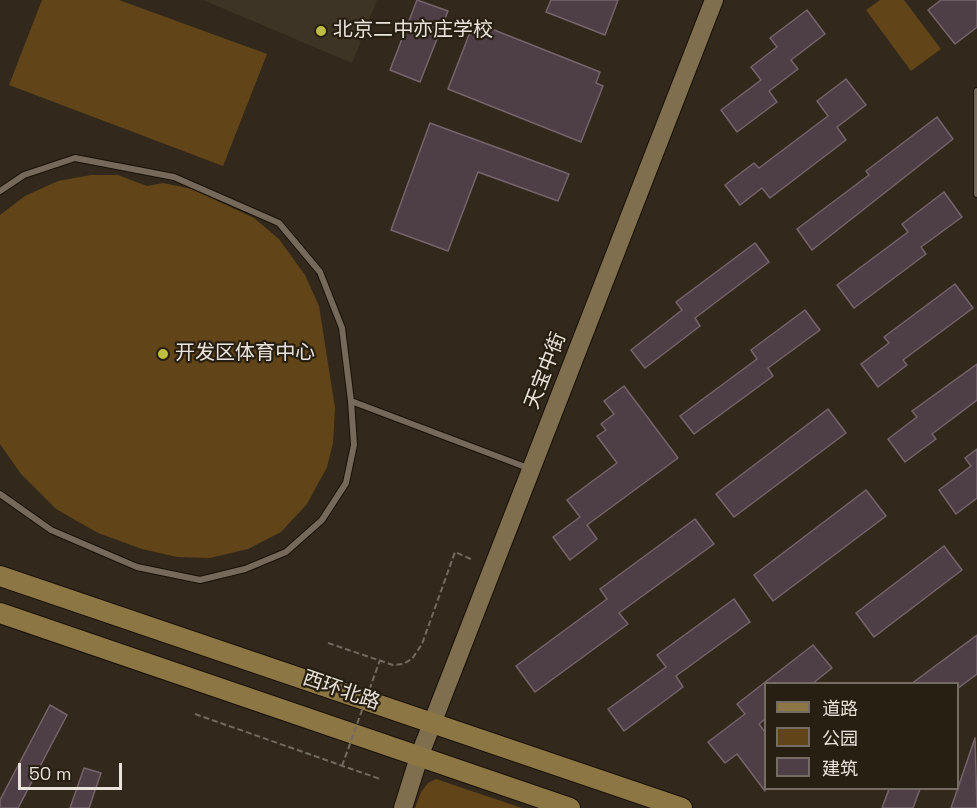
<!DOCTYPE html>
<html>
<head>
<meta charset="utf-8">
<style>
	body { margin:0 }
	#map { position:relative; width:977px; height:808px; overflow:hidden; background:#32291c; font-family:"Space Grotesk","Noto Sans SC",sans-serif }
	canvas { display:block }
	.legend { position:absolute; left:764px; top:682px; width:195px; height:108px; box-sizing:border-box; background:#281f13; border:2px solid #756d63; margin:0; padding:8px 10px; list-style:none; font-size:18px; color:#e9e3db }
	.legend li { display:flex; align-items:center; gap:12px; height:30px }
	.legend b { width:30px; border:2px solid #756d63 }
	.scale { position:absolute; left:18px; top:763px; width:104px; height:27px; box-sizing:border-box; border:3px solid #e9e3db; border-top:0; padding-left:8px; font-size:18px; line-height:21px; white-space:nowrap; color:#e9e3db; -webkit-text-stroke:4px #281f13; paint-order:stroke }
</style>
</head>
<body>
<div id="map">
<canvas width="977" height="808"></canvas>
<ul class="legend">
<li><b style="height:8px;background:#8b7644"></b>道路</li>
<li><b style="height:16px;background:#614418"></b>公园</li>
<li><b style="height:16px;background:#4e3e45"></b>建筑</li>
</ul>
<div class="scale">50 m</div>
</div>
<script>
const g = document.querySelector('canvas').getContext('2d');
g.lineJoin = 'round';
function fillPath(path, color) {
  g.fillStyle = color;
  g.fill(path, 'evenodd');
}
function shape(rows) {
  const path = new Path2D();
  for (const r of rows) {
    path.moveTo(r[0], r[1]);
    for (let i = 2; i < r.length; i += 2) path.lineTo(r[i], r[i + 1]);
  }
  return path;
}
function trace(path, color, width, dash) {
  g.strokeStyle = color;
  g.lineWidth = width;
  g.lineCap = dash ? 'butt' : 'round';
  g.setLineDash(dash || []);
  g.stroke(path);
}
function write(font, color, halo, rows, align = 'center') {
  g.font = font + ' "Space Grotesk","Noto Sans SC",sans-serif';
  g.lineWidth = 4.5;
  g.setLineDash([]);
  g.textBaseline = 'middle';
  g.strokeStyle = halo;
  g.fillStyle = color;
  for (const [text, x, y, turn = 0] of rows) {
    g.save();
    g.translate(x, y);
    g.rotate((+turn || 0) * Math.PI / 180);
    g.textAlign = isNaN(turn) ? turn : align;
    if (halo) g.strokeText(text, 0, 0);
    g.fillText(text, 0, 0);
    g.restore();
  }
}
fillPath(shape([
	[203,0,377,0,352,63]
]), '#3e3425');
fillPath(shape([
	[42,0,119,0,267,54,223,166,9,85],
	[880,0,904,0,941,49,911,71,866,10],
	[91,175,118,175,147,186,163,183,192,189,254,218,279,239,305,275,319,306,335,408,333,443,327,467,307,504,281,532,248,549,210,558,177,557,142,549,98,533,56,509,21,474,0,444,0,215,25,196,58,181],
	[436,779,522,808,415,808,421,792,428,783]
]), '#614418');
const building = shape([
	[417,0,448,11,420,82,390,70,417,0],
	[551,0,618,0,605,35,546,12,551,0],
	[941,0,977,0,977,27,955,44,928,10,941,0],
	[807,10,825,34,791,60,798,69,769,91,777,102,737,132,721,110,761,80,751,67,777,47,770,38,807,10],
	[474,22,600,72,596,83,603,86,581,142,448,89,474,22],
	[846,79,866,105,837,127,846,140,770,198,762,188,740,205,725,185,754,163,759,168,828,116,817,101,846,79],
	[937,117,953,139,812,250,797,229,869,175,866,171,937,117],
	[430,123,569,174,558,201,478,172,448,251,391,230,430,123],
	[944,192,962,217,921,247,926,254,854,308,837,285,908,232,902,224,944,192],
	[755,243,769,262,695,318,700,326,645,368,631,350,682,310,676,302,755,243],
	[955,284,973,308,903,360,907,365,878,387,861,364,889,343,884,337,955,284],
	[805,310,820,330,768,368,773,376,694,434,680,416,757,359,751,350,805,310],
	[977,364,977,400,932,434,936,439,905,462,888,439,917,417,912,411,977,364],
	[624,386,678,458,587,525,597,539,570,560,553,537,580,517,567,500,617,463,597,436,606,430,601,424,614,414,604,401,624,386],
	[828,409,846,433,734,517,716,494,828,409],
	[977,449,977,498,956,514,939,490,971,466,965,458,977,449],
	[866,490,886,516,773,601,754,575,866,490],
	[695,519,714,544,619,613,628,624,535,692,516,666,607,599,600,589,695,519],
	[944,546,962,570,874,637,856,613,944,546],
	[734,599,750,622,676,676,683,687,624,731,608,709,666,667,657,655,734,599],
	[977,635,977,674,957,689,957,684,911,684,977,635],
	[813,645,832,668,812,684,765,684,765,719,759,724,765,732,765,791,737,754,725,763,708,742,745,714,737,704,813,645],
	[50,705,67,715,18,808,0,808,0,800,50,705],
	[975,738,977,808,951,808,975,738],
	[84,768,101,773,89,808,70,808,84,768],
	[889,789,920,789,913,808,882,808,889,789]
]);
fillPath(building, '#4e3e45');
trace(building, '#76646c', 1.5);
const lane = shape([
	[977,91,977,194],
	[0,191,24,175,75,158,174,177,279,223,320,272,342,328,351,401,528,468],
	[0,494,51,530,137,567,200,580,245,569,286,552,322,520,346,483,354,445,351,401]
]);
const secondary = shape([
	[403,808,419,757,714,0]
]);
const primary = shape([
	[0,576,682,808],
	[0,613,570,808]
]);
trace(lane, '#1a1106', 8);
trace(secondary, '#1a1106', 20);
trace(primary, '#1a1106', 22);
trace(shape([
	[328,643,393,665,403,664,412,659,422,644,455,552,473,560],
	[195,714,380,779]
]), '#726a5f', 2, [6, 3]);
trace(lane, '#74695b', 6);
trace(secondary, '#7f6f4f', 18);
trace(primary, '#8b7644', 20);
trace(shape([
	[342,766,380,660]
]), '#726a5f', 2, [6, 3]);
for (const [x, y, r, color] of [
	[321,31,6,"#bebf42"],
	[163,354,6,"#bebf42"]
]) {
  const dot = new Path2D();
  dot.arc(x, y, r, 0, 2 * Math.PI);
  g.fillStyle = color;
  g.fill(dot);
  trace(dot, '#281f13', 2);
}
write('20px', '#e9e3db', '#281f13', [
	["北京二中亦庄学校",333,31],
	["开发区体育中心",175,354]
], 'left');
write('20px', '#e9e3db', '#281f13', [
	["天宝中街",546,371,-69],
	["西环北路",341,691,19]
]);
</script>
</body>
</html>
